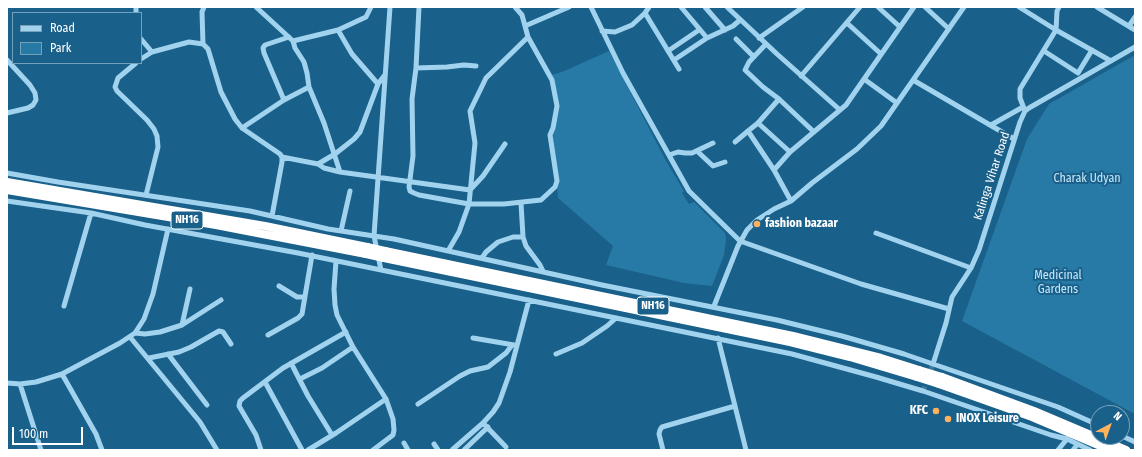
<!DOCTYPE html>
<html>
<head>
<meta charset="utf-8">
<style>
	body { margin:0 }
	#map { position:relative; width:1142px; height:457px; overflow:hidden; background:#19608a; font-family:"Fira Sans Condensed",sans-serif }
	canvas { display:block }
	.frame { position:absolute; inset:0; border:8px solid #fff; pointer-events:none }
	.legend { position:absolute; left:12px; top:12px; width:130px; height:52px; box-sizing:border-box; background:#19608a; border:1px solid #75a0b9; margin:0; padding:5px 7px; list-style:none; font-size:12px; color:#fff }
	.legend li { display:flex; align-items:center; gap:8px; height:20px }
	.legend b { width:20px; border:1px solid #75a0b9 }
	.north { position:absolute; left:1090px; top:405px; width:40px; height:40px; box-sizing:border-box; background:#19608a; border:1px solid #75a0b9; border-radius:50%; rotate:41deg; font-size:11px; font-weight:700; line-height:16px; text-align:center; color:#fff }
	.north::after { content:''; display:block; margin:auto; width:14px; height:18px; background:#ffb15e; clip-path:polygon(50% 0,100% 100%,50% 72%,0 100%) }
	.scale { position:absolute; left:12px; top:427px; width:71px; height:18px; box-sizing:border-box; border:2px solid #fff; border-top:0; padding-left:5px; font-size:12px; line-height:14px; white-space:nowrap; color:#fff; -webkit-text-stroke:3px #19608a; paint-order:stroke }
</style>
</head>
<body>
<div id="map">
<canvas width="1142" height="457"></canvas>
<div class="frame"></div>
<ul class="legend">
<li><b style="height:5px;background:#a2d3ee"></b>Road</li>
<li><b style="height:11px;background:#287aa6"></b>Park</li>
</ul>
<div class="north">N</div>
<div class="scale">100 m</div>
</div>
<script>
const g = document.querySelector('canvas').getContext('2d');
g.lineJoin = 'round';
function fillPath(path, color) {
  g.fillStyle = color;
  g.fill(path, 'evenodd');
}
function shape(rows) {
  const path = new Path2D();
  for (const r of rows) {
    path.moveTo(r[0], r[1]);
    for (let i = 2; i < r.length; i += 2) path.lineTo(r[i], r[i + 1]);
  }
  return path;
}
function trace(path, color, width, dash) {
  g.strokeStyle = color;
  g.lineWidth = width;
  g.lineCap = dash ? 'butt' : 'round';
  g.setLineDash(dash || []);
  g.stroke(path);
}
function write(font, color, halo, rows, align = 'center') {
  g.font = font + ' "Fira Sans Condensed",sans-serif';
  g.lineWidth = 4;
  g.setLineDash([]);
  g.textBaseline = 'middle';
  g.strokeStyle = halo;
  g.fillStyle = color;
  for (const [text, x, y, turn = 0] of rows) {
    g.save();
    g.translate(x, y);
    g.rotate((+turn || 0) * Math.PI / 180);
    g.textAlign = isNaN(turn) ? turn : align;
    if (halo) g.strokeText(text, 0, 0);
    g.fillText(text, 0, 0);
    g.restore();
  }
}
fillPath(shape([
	[609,51,666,161,684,191,682,193,689,204,694,202,725,233,726,239,724,255,712,286,684,283,606,265,613,246,558,198,552,134,558,105,551,75,562,72],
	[1135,55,1135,414,962,321,1027,139,1049,104]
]), '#287aa6');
trace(shape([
	[923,391,933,364]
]), '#3c789c', 5, [5, 2.5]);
trace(shape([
	[256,7,293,41,295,48,304,62,307,73,309,87,324,123,340,172],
	[419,7,416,68,412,99,413,156,409,187,410,191,414,193,419,195,469,204,504,204,541,200,555,187,557,181,550,135,553,128,557,106,552,80,528,37],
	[591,7,623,73,689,191,740,241,861,284,949,309],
	[681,7,707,38],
	[705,7,725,30],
	[727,7,777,54,840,110],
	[878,7,900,27],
	[925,7,949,29],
	[1019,7,1056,30,1111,61],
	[1097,7,1135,30],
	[136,13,136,7],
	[645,13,679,69],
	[847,23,881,54],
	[525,26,569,7],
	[1129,26,1135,17],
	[338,30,352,54,378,84],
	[602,31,615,32,632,25,645,13,649,7],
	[759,38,803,7],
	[141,39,152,52],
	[736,39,754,57],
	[293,41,338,30,366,17,371,7],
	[203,44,202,12,204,7],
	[766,44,749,62,745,70,763,87,779,99],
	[668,51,699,30],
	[1044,51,1078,73,1092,50],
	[141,59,152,52,189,42,203,44,208,49,221,92,235,119,242,128,280,154,282,157,282,162,272,216],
	[7,60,30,85,35,93,36,100,33,105,28,108,7,113],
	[674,60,707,38,733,26,740,20],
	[136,63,118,78,115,87,117,91,147,120,154,129,157,136,158,147,146,195],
	[416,68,447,67,464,65,476,66],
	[801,76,860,7],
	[864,79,897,103],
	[913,80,1014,139],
	[284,100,264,53,263,48,265,45,289,37],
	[1025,111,1020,98,1020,89,1056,30,1057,11,1059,7],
	[758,123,779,99,814,132],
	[991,125,1023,107],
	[242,128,284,100,309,87],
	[735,142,748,131],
	[697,151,713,166,725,162],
	[790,152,758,123,748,131,774,170,791,201],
	[669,155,678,152,685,153,692,153,713,143],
	[282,157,318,164,324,168,340,172,470,190,483,176,505,144],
	[318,164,335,154,354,139,360,132,378,84,384,76],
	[774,170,790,152,846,105,914,7],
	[7,173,58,182,250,211,328,229,394,239,602,285,777,320,842,336,904,354,1058,407,1098,425],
	[7,201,91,213,145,225,298,253,792,354,876,377,923,391,1051,435,1067,439,1090,450],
	[521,203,523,237,526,246,540,265,543,271],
	[341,231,350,191],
	[876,233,971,268],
	[448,251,459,232,469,204,475,143,470,111,486,78,528,37,522,15,515,7],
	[482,258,486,252,498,242,513,237,523,237],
	[336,261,334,289,335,305,337,315,353,347,386,399,393,419,394,430,393,435,373,450],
	[381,270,374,236,390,7],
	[279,286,297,297,305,297],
	[64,306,91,213],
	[714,306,738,246,747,230,757,220,774,209,791,201,812,183,857,149,881,126,964,7],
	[182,325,190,289],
	[135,333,145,334,160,332,182,325,221,300],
	[268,335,298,318,302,314,312,255],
	[130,337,200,422,217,450],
	[473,338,514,345],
	[718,338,746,450],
	[168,354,207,405],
	[556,354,582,343,607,326,616,318],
	[149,358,179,352,191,347,219,331,223,332,231,344],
	[291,363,308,396,332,435],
	[933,364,946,323,952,297,971,268,979,250,1020,122,1025,111,1029,108,1135,47],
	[62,374,96,434,102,450],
	[300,379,322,368,353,347],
	[265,382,302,450],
	[7,383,20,384,36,382,62,374,120,343,135,333,144,319,153,294,168,229],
	[20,384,41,450],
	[418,404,460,376,470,371,488,367,506,353,512,345],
	[483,423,506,447],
	[1122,436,1135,442],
	[404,443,408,450],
	[434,444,438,450],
	[261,450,256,435,239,406,240,401,243,398,283,368,346,332],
	[308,450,336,433,386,399],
	[452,450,483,423,493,412,499,403,510,372,529,300],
	[464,450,488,427],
	[663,450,659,434,660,430,662,427,735,406],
	[1058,450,1067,439],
	[1073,450,1077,445]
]), '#a2d3ee', 5);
trace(shape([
	[7,182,265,226,367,247],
	[7,190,216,225,366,254],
	[385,251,793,336,881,358,919,370],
	[384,258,790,342,850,357,917,377],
	[942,377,1034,411,1126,450],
	[939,384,1032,417,1110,450]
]), '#fff', 8);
trace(shape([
	[367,247,385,251],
	[366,254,384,258],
	[919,370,942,377],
	[917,377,939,384]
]), '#fff', 8);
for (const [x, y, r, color] of [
	[757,224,4,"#ffb15e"],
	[936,411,4,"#ffb15e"],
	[948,419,4,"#ffb15e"]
]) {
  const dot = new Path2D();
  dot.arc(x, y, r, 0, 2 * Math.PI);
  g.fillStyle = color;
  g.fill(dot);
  trace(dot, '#19608a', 1.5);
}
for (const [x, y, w] of [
	[187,220,32],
	[653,306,32]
]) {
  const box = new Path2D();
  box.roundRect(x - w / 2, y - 9, w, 18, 3);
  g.fillStyle = '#19608a';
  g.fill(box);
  trace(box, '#fff', 1);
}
write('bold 11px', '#fff', null, [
	["NH16",187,220],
	["NH16",653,306]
]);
write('12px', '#fff', '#19608a', [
	["Kalinga Vihar Road",992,176,-72]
]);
write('12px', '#c7e8fa', '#19608a', [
	["Charak Udyan",1087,179],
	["Medicinal",1058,276],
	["Gardens",1058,290]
]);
write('bold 12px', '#fff', '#19608a', [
	["fashion bazaar",765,224],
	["KFC",928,411,"right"],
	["INOX Leisure",956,419]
], 'left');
</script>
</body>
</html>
